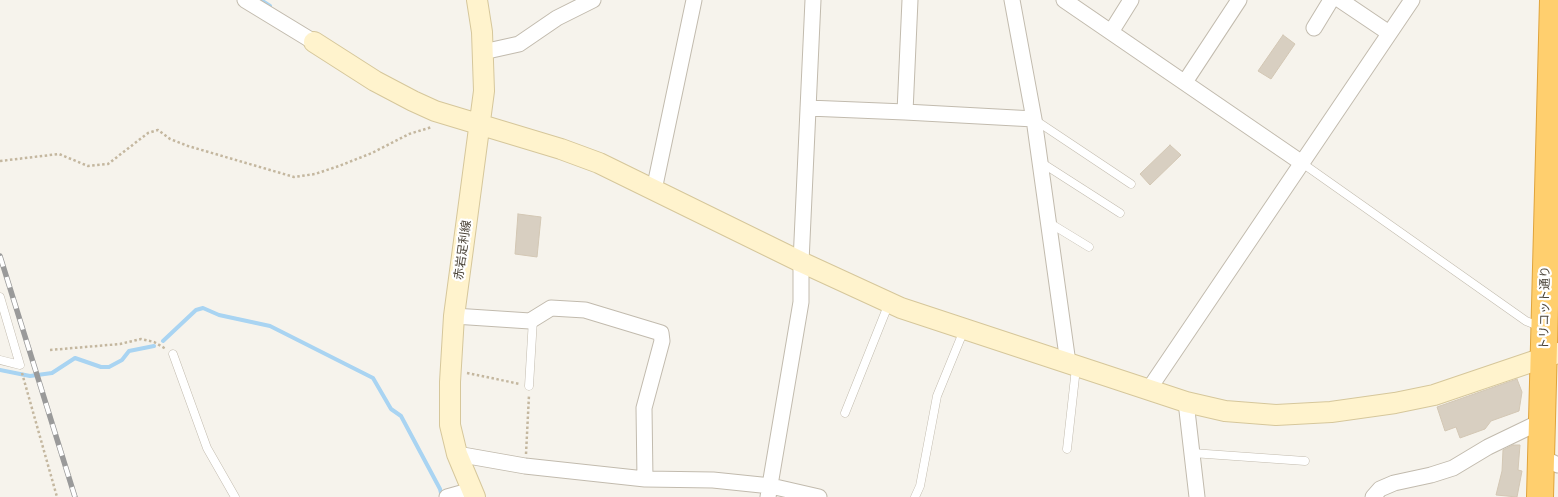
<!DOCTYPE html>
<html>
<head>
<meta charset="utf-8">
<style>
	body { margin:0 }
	canvas { display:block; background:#f6f3ec }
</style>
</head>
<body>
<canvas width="1558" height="497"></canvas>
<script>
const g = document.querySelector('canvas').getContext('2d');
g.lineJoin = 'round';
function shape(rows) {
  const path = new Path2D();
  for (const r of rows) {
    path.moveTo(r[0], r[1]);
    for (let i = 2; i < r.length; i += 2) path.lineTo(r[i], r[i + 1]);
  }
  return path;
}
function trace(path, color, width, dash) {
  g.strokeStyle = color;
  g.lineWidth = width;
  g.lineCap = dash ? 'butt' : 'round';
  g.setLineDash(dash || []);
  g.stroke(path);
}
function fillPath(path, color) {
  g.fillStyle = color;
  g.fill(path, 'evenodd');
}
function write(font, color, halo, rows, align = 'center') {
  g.font = font + ' Figtree,"Noto Sans JP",sans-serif';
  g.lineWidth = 4.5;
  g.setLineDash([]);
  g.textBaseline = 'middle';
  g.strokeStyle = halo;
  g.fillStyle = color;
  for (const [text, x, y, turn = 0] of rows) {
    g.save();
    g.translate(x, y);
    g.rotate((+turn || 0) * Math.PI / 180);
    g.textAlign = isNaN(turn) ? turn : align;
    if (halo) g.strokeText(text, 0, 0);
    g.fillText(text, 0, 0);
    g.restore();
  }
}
trace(shape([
	[261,0,270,6],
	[163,341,196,310,203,308,219,315,270,326,373,378,391,409,401,416,440,489,442,497],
	[0,370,30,376,52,373,75,358,101,367,109,367,122,360,129,351,154,346]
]), '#a9d4f2', 4);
const building = shape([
	[1283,35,1295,44,1271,79,1258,71,1283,35],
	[1170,145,1181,155,1150,185,1140,174,1170,145],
	[518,214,541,217,537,257,515,254,518,214],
	[1517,379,1522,392,1519,411,1491,421,1485,429,1460,438,1456,427,1445,431,1437,407,1517,379],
	[1513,445,1520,445,1518,470,1522,471,1517,497,1496,495,1502,471,1503,450,1513,445]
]);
fillPath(building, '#d8cfc1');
trace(building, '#d3c7b4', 1);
const lane = shape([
	[1035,120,1131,184],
	[1042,163,1120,213],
	[1302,163,1526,321,1541,327],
	[1048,222,1089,247],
	[0,297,20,365,0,360],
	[173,354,207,448,235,497],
	[529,386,533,319],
	[845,413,889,303],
	[1067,449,1076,368],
	[1192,453,1305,461],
	[915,497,920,486,937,396,964,330]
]);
const street = shape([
	[245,0,314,42],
	[910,0,905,112,1034,119],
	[1012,0,1034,119,1068,363],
	[1064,0,1302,163],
	[1340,0,1389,33],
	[1314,28,1331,0],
	[1111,32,1131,0],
	[483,52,519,44,557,18,593,0],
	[1185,82,1239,0],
	[808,108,905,112],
	[654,190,694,0],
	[454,316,530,321,551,308,585,310,661,333,662,341,644,408,645,479],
	[1149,389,1412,0],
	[1186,402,1197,497],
	[457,454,525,466,645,479,713,480,771,486,819,497],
	[1541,457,1558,465],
	[447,497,472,490],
	[768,497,801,302,801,262,813,0],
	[1373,497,1380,489,1394,483,1431,475,1453,468,1488,447,1542,421]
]);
const secondary = shape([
	[314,42,375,81,413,101,435,111,561,149,599,163,801,262,901,308,1186,402,1225,411,1276,415,1331,412,1395,403,1434,395,1558,353],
	[475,497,457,454,450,425,450,382,454,316,484,91,482,32,477,0]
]);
const highway = shape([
	[1540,497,1553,0]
]);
trace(lane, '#c2bbae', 9);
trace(street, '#c2bbae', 17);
trace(secondary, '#d6c79b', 22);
trace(highway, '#e0a43c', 28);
trace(shape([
	[0,161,59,154,88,166,108,164,148,133,158,130,170,139,188,146,294,177,315,174,339,166,372,153,409,134,432,127],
	[50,350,120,344,141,339,154,342,166,349],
	[22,373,57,497],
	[467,373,520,384],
	[526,454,529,395]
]), '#c4b79f', 2.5, [2.5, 2.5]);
trace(lane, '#fff', 8);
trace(street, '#fff', 15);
trace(secondary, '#fff3cd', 20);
trace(highway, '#ffcf6e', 26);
const rail = shape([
	[0,256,75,497]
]);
trace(rail, '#9a9a9a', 5.5);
trace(rail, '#fff', 4, [11]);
write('12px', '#4b4439', '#fff', [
	["赤岩足利線",463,250,-82],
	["トリコット通り",1545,308,-89]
]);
</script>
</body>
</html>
